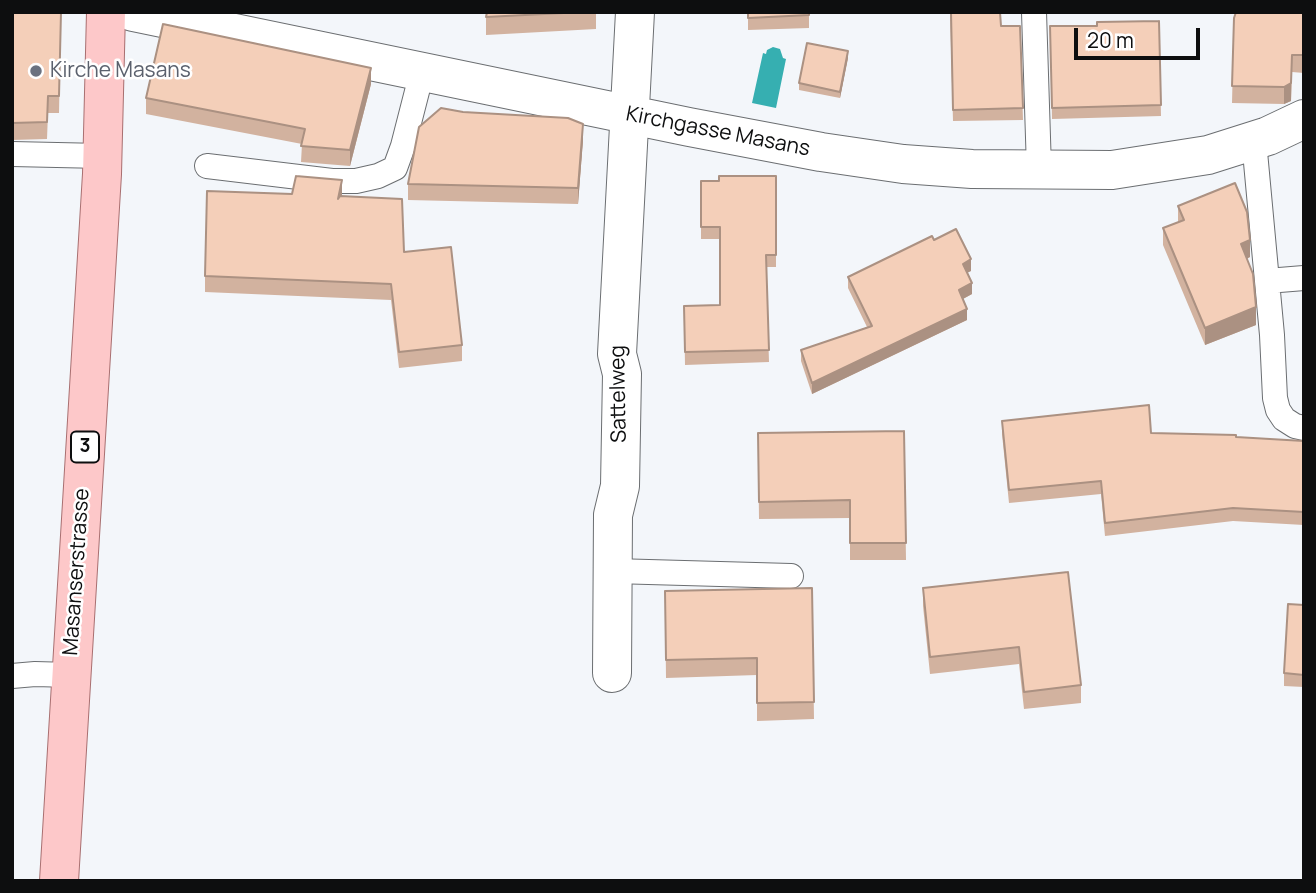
<!DOCTYPE html>
<html>
<head>
<meta charset="utf-8">
<style>
	body { margin:0 }
	#map { position:relative; width:1316px; height:893px; overflow:hidden; background:#f3f6fa; font-family:Manrope,sans-serif }
	canvas { display:block }
	.frame { position:absolute; inset:0; border:14px solid #0d0e0f; pointer-events:none }
	.scale { position:absolute; left:1074px; top:28px; width:126px; height:32px; box-sizing:border-box; border:4px solid #0d0e0f; border-top:0; padding-left:9px; font-size:21px; line-height:24px; white-space:nowrap; color:#0d0e0f; -webkit-text-stroke:5px #fff; paint-order:stroke }
</style>
</head>
<body>
<div id="map">
<canvas width="1316" height="893"></canvas>
<div class="frame"></div>
<div class="scale">20 m</div>
</div>
<script>
const g = document.querySelector('canvas').getContext('2d');
g.lineJoin = 'round';
function fillPath(path, color) {
  g.fillStyle = color;
  g.fill(path, 'evenodd');
}
function shape(rows) {
  const path = new Path2D();
  for (const r of rows) {
    path.moveTo(r[0], r[1]);
    for (let i = 2; i < r.length; i += 2) path.lineTo(r[i], r[i + 1]);
  }
  return path;
}
function trace(path, color, width, dash) {
  g.strokeStyle = color;
  g.lineWidth = width;
  g.lineCap = dash ? 'butt' : 'round';
  g.setLineDash(dash || []);
  g.stroke(path);
}
function write(font, color, halo, rows, align = 'center') {
  g.font = font + ' Manrope,sans-serif';
  g.lineWidth = 5;
  g.setLineDash([]);
  g.textBaseline = 'middle';
  g.strokeStyle = halo;
  g.fillStyle = color;
  for (const [text, x, y, turn = 0] of rows) {
    g.save();
    g.translate(x, y);
    g.rotate((+turn || 0) * Math.PI / 180);
    g.textAlign = isNaN(turn) ? turn : align;
    if (halo) g.strokeText(text, 0, 0);
    g.fillText(text, 0, 0);
    g.restore();
  }
}
fillPath(shape([
	[773,47,780,49,783,58,786,59,776,108,752,103,763,53,766,54,767,50]
]), '#36afb1');
const lane = shape([
	[1034,12,1039,169],
	[1254,141,1272,335,1275,398,1278,410,1284,419,1295,426,1304,428],
	[12,154,102,156],
	[207,166,332,181,356,181,378,176,395,168,403,146,422,72],
	[1267,281,1304,278],
	[613,571,791,576],
	[12,676,35,674,71,675]
]);
const street = shape([
	[133,12,689,127,821,152,903,164,972,169,1112,170,1208,155,1268,136,1304,119],
	[612,673,613,515,620,486,622,374,617,354,635,12]
]);
const primary = shape([
	[59,881,102,174,106,12]
]);
trace(lane, '#6b6e71', 26);
trace(street, '#6b6e71', 40);
trace(primary, '#a86f70', 40);
trace(lane, '#fff', 24);
trace(street, '#fff', 38);
trace(primary, '#fdc8c9', 38);
fillPath(shape([
	[12,12,61,12,59,113,48,113,47,139,12,140],
	[487,12,596,12,596,29,486,35,486,17],
	[748,12,809,12,809,28,748,30],
	[950,12,1001,26,1020,26,1023,120,953,121],
	[1304,12,1304,73,1292,72,1291,101,1284,104,1232,103,1234,18],
	[1159,21,1161,116,1052,119,1050,26,1097,26],
	[848,58,840,98,799,90,799,83],
	[371,84,350,166,301,162,302,144,146,114,146,98],
	[583,140,578,204,408,200,408,184],
	[776,176,776,267,766,267,769,362,685,365,684,306,720,305,720,239,701,239,701,181,719,181],
	[342,196,404,252,462,345,462,361,399,368,391,300,205,292,205,276],
	[1178,206,1250,257,1247,259,1256,325,1205,345,1163,245,1163,228,1178,222],
	[934,240,971,271,967,272,972,294,963,299,967,320,812,394,801,361,801,350,867,327,848,288,848,277],
	[1002,421,1151,433,1304,441,1304,525,1233,521,1105,536,1101,494,1009,503,1002,434],
	[904,431,906,560,850,560,850,518,759,519,758,433],
	[12,481,13,481,13,628,12,628],
	[812,588,814,719,757,721,757,675,666,678,665,591],
	[923,588,1081,685,1081,703,1024,709,1019,664,930,674,923,606],
	[1304,605,1304,687,1284,686,1284,673]
]), '#d2b29f');
fillPath(shape([
	[848,51,848,58,840,98,840,92],
	[1292,55,1291,101,1284,104,1284,87],
	[371,68,371,84,350,166,350,150],
	[583,124,583,140,578,204,578,188],
	[342,180,342,196,338,199],
	[1250,240,1250,257,1241,261,1241,244],
	[971,259,971,271,963,275,963,264],
	[972,283,972,294,959,301,959,290],
	[1256,307,1256,325,1205,345,1205,328],
	[967,309,967,320,812,394,812,383]
]), '#ab9182');
const building = shape([
	[12,12,61,12,59,96,48,96,47,122,12,123,12,12],
	[487,12,583,12,486,17,487,12],
	[748,12,809,12,809,15,748,18,748,12],
	[951,12,1000,12,1001,26,1020,26,1023,108,953,110,951,12],
	[1236,12,1304,12,1304,55,1292,55,1291,83,1284,87,1232,86,1234,18,1236,12],
	[1159,21,1161,105,1052,108,1050,26,1097,26,1097,22,1159,21],
	[163,24,371,68,350,150,301,146,305,129,146,98,163,24],
	[807,43,848,51,840,92,799,83,807,43],
	[441,108,463,112,568,118,583,124,578,188,408,184,419,127,441,108],
	[296,176,342,180,338,199,340,196,402,199,404,252,451,247,462,345,399,352,391,284,205,276,207,191,292,194,296,176],
	[719,176,776,176,776,255,766,255,769,350,685,352,684,306,720,305,720,227,701,227,701,181,719,181,719,176],
	[1235,183,1247,212,1250,240,1241,244,1253,274,1256,307,1205,328,1163,228,1184,220,1178,206,1235,183],
	[956,229,971,259,963,264,972,283,959,290,967,309,812,383,801,350,872,326,848,277,932,236,934,240,956,229],
	[1149,405,1151,433,1236,435,1236,437,1304,441,1304,512,1233,508,1105,523,1101,481,1009,490,1002,421,1149,405],
	[904,431,906,543,850,543,850,500,759,502,758,433,904,431],
	[12,481,13,481,13,611,12,611,12,481],
	[1068,572,1081,685,1024,692,1019,647,930,657,923,588,1068,572],
	[812,588,814,702,757,703,757,658,666,660,665,591,812,588],
	[1288,604,1304,605,1304,675,1284,673,1288,604]
]);
fillPath(building, '#f4cfb9');
trace(building, '#ab9182', 2);
for (const [x, y, r, color] of [
	[36,71,7,"#6b7280"]
]) {
  const dot = new Path2D();
  dot.arc(x, y, r, 0, 2 * Math.PI);
  g.fillStyle = color;
  g.fill(dot);
  trace(dot, '#fff', 2.5);
}
for (const [x, y, w] of [
	[85,447,28]
]) {
  const box = new Path2D();
  box.roundRect(x - w / 2, y - 15.5, w, 31, 5);
  g.fillStyle = '#fff';
  g.fill(box);
  trace(box, '#0d0e0f', 2);
}
write('bold 19px', '#0d0e0f', null, [
	["3",85,447]
]);
write('21px', '#5b616d', '#fff', [
	["Kirche Masans",50,71]
], 'left');
write('21px', '#0d0e0f', '#fff', [
	["Kirchgasse Masans",718,132,11],
	["Sattelweg",619,394,-91],
	["Masanserstrasse",77,572,-86]
]);
</script>
</body>
</html>
